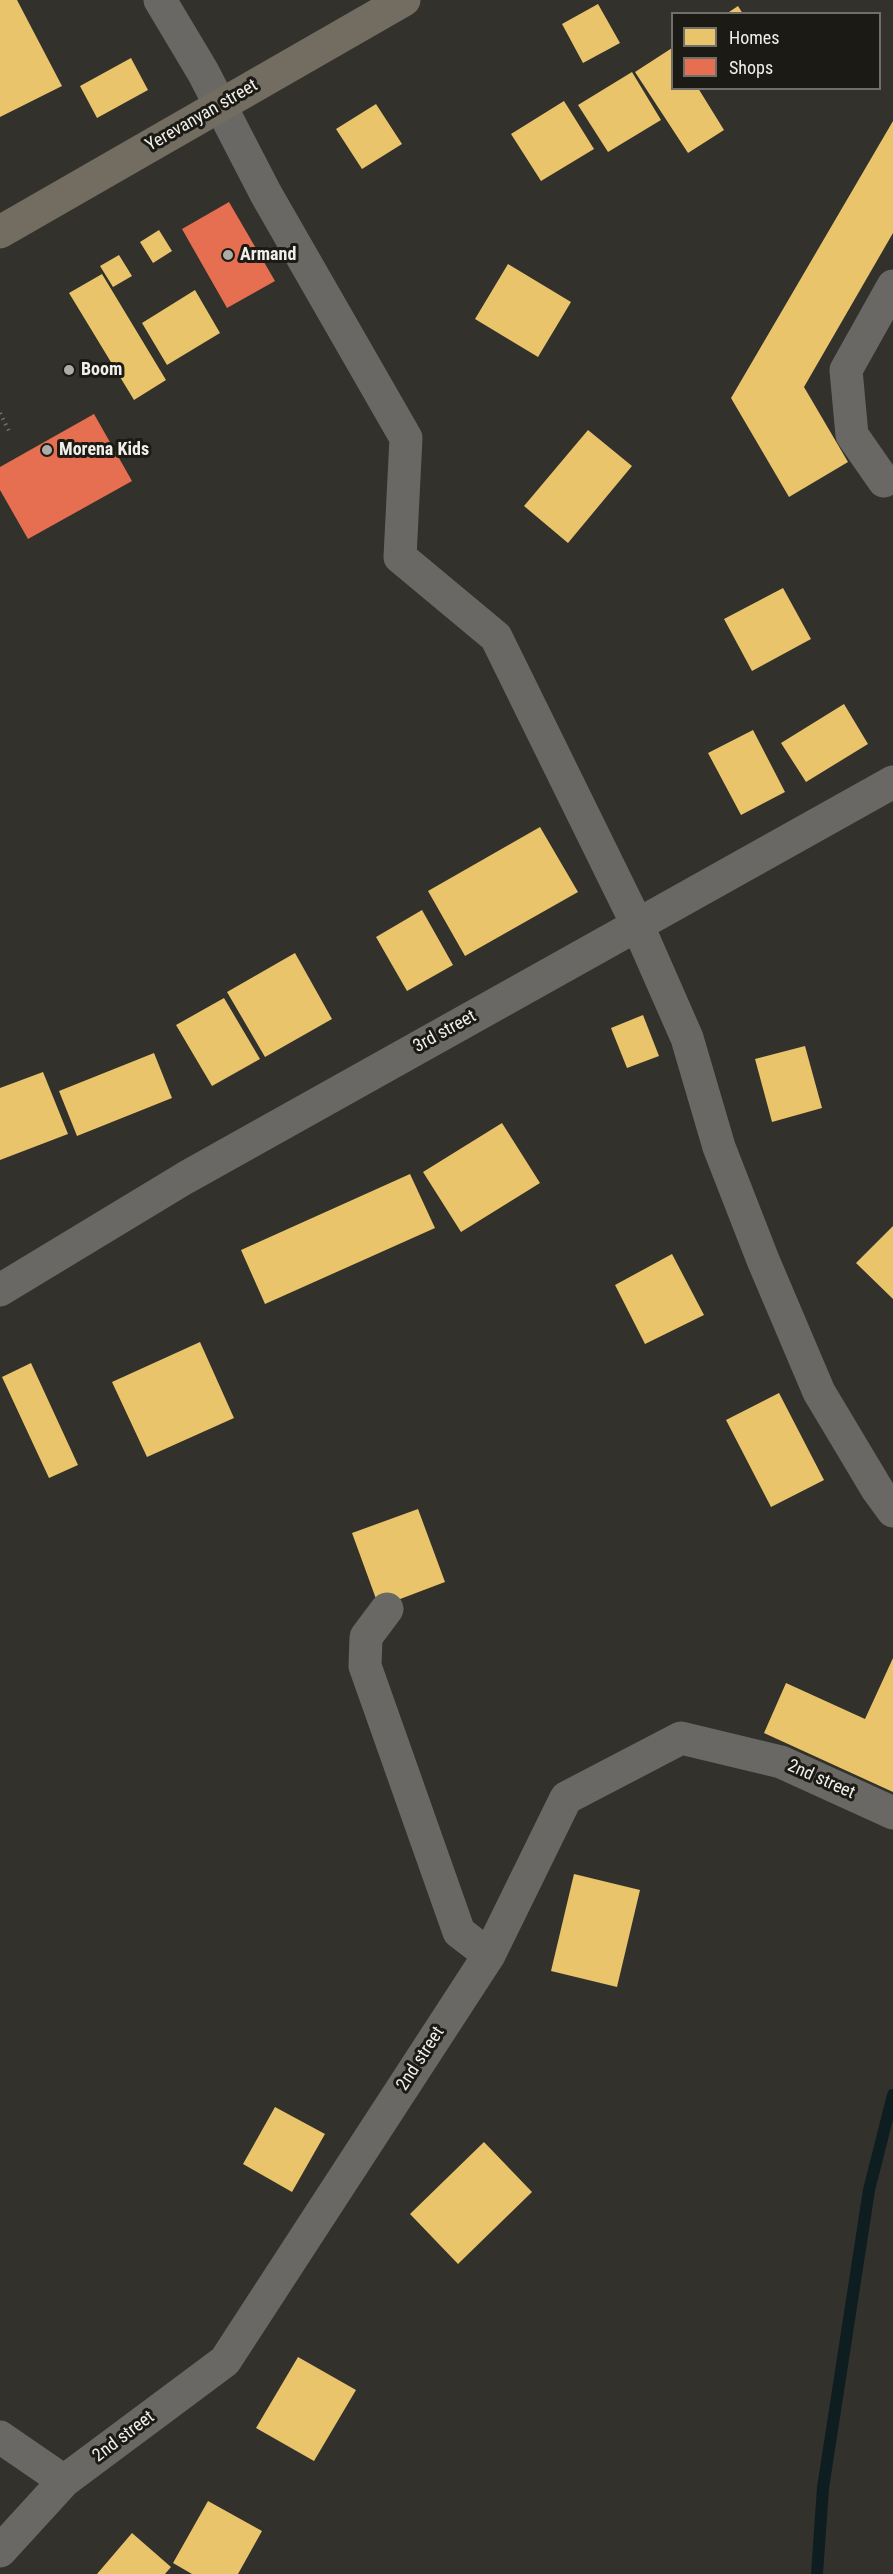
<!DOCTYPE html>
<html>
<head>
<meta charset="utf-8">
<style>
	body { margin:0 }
	#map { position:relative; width:893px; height:2574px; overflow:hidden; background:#32312b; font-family:"Roboto Condensed",sans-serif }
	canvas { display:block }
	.legend { position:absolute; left:671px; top:12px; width:210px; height:78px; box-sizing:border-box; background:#1b1a15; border:2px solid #716f6a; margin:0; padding:8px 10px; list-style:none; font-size:18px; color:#f1efe9 }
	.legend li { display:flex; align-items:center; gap:12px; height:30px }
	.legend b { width:30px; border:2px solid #716f6a }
</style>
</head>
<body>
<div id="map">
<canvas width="893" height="2574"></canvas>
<ul class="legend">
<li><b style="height:16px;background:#e9c46a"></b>Homes</li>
<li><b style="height:16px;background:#e76f51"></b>Shops</li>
</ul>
</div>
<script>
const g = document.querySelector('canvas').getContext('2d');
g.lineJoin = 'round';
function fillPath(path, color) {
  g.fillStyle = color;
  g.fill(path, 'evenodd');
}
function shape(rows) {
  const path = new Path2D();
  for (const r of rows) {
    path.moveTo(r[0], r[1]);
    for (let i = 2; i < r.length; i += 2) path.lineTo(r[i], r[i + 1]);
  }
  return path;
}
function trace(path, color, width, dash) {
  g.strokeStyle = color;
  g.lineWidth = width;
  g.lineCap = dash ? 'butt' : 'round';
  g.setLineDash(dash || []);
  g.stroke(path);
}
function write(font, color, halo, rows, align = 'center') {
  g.font = font + ' "Roboto Condensed",sans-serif';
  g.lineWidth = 6;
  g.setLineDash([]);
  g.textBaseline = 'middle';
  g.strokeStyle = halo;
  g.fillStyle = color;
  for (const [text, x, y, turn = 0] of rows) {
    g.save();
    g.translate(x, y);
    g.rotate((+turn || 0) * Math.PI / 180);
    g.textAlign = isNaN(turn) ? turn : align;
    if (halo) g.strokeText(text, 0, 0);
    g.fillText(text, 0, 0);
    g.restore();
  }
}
fillPath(shape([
	[0,0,17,0,62,86,0,117],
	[598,4,620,43,583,63,562,24],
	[738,6,743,14,726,14],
	[672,48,672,88,698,88,724,130,688,153,635,72],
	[131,58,148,90,97,118,80,86],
	[632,72,661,120,608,152,578,105],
	[564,101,594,149,541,181,511,134],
	[376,104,402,144,362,169,336,129],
	[893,121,893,233,804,387,848,462,789,497,731,398],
	[159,230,172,251,153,263,140,242],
	[119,255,132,276,113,287,100,266],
	[508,264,571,302,538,357,475,319],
	[102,274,166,380,134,400,69,293],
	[195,290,220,333,167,365,142,323],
	[588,430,632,466,568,543,524,506],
	[783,588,811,639,752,671,724,619],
	[844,704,868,744,806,782,781,743],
	[753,730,785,792,741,815,708,753],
	[540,827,578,892,465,956,428,891],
	[422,910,453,965,407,991,376,937],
	[295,953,332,1019,265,1057,227,992],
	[224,998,260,1059,212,1086,176,1025],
	[643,1015,659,1056,627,1068,611,1028],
	[805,1046,822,1108,772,1122,755,1059],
	[154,1053,172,1098,77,1136,59,1091],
	[43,1072,68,1134,0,1160,0,1088],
	[502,1123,540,1183,461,1232,423,1172],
	[410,1174,435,1228,265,1304,241,1250],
	[893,1226,893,1299,856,1263],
	[672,1254,704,1315,645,1344,615,1285],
	[200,1342,234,1418,147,1457,112,1382],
	[31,1363,78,1465,49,1478,2,1377],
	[779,1393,824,1480,771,1507,726,1420],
	[418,1509,445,1582,379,1607,352,1533],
	[893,1658,893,1792,764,1733,786,1683,865,1719],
	[574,1874,640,1890,617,1987,551,1971],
	[275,2107,325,2134,292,2192,243,2164],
	[484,2142,532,2192,458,2264,410,2214],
	[298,2357,356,2390,314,2461,256,2428],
	[208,2501,262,2531,238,2574,192,2574,173,2563],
	[132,2533,171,2567,165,2574,97,2574]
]), '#e9c46a');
fillPath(shape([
	[229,202,275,281,227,308,182,229],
	[94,414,132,481,28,539,0,490,0,467]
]), '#e76f51');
trace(shape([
	[817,2574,823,2488,869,2190,893,2095]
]), '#0e1d20', 12);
trace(shape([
	[0,413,9,431]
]), '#706f6c', 4, [1.5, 4.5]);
trace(shape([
	[160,0,203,72,266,194,406,438,400,557,496,637,637,924,687,1038,719,1147,763,1260,819,1392,877,1489,893,1511],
	[884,481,852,435,846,370,893,286],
	[0,1290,185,1178,893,782],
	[387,1609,366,1637,365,1666,459,1932,489,1955],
	[0,2437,64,2481],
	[0,2551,64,2481,225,2361,489,1955,566,1798,681,1738,781,1762,893,1813]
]), '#6a6864', 33);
trace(shape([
	[0,232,404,0]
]), '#726c61', 33);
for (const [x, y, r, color] of [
	[228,255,6,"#aeaca6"],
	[69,370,6,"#aeaca6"],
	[47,450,6,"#aeaca6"]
]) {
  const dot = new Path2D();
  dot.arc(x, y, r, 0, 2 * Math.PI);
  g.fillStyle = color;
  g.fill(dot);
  trace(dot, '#1b1a15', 2);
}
write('18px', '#f1efe9', '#1b1a15', [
	["Yerevanyan street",202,116,-30],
	["3rd street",445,1032,-29],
	["2nd street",821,1780,24],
	["2nd street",421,2059,-57],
	["2nd street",124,2437,-37]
]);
write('bold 18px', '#f1efe9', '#1b1a15', [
	["Armand",240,255],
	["Boom",81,370],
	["Morena Kids",59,450]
], 'left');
</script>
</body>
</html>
